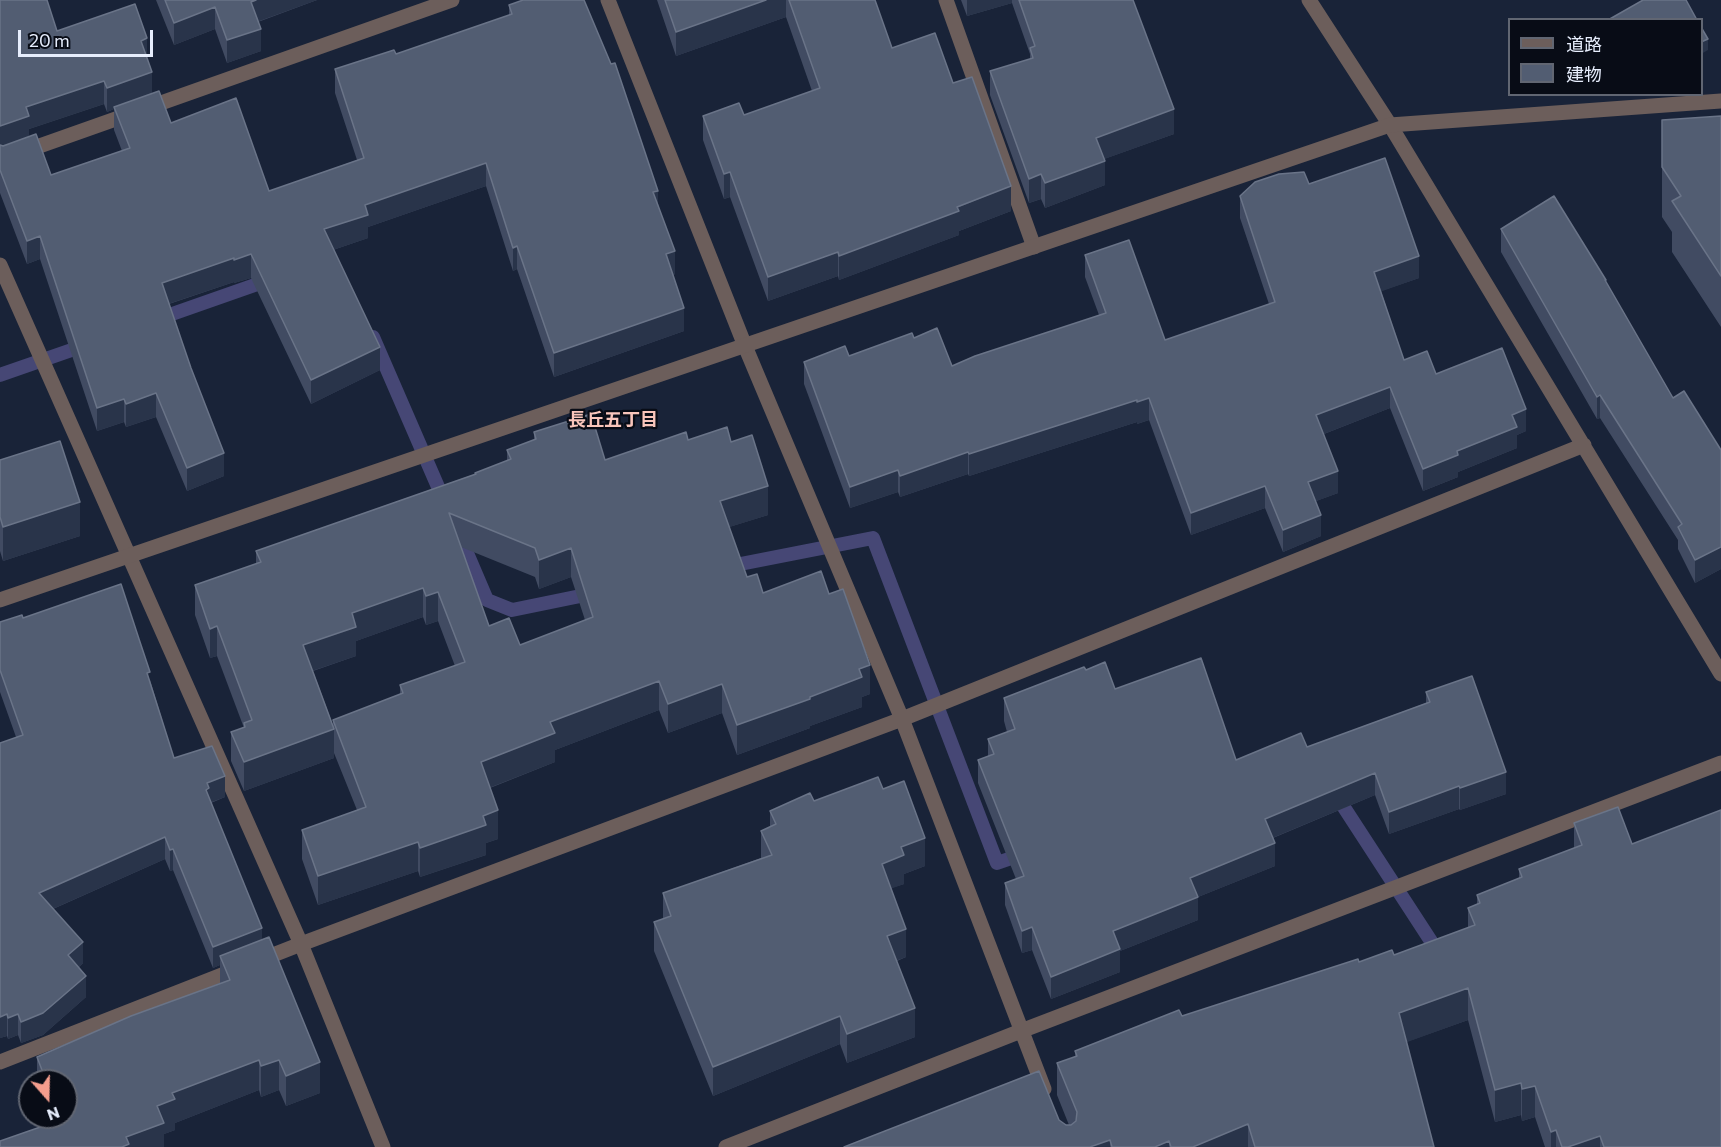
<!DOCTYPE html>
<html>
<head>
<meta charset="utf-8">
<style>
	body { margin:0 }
	#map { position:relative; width:1721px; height:1147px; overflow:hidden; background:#192338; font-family:Commissioner,"Noto Sans JP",sans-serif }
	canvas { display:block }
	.legend { position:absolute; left:1508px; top:18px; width:195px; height:78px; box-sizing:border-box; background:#080c16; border:2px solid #616672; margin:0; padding:8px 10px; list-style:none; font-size:18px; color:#e7eefd }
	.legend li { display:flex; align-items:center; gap:12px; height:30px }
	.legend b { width:30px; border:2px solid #616672 }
	.north { position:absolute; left:18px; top:1069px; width:60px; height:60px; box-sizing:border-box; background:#080c16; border:2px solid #616672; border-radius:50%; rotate:160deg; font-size:16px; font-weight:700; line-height:24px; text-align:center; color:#e7eefd }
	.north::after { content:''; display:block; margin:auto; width:21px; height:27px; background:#f49d8d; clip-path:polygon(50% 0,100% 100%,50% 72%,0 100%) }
	.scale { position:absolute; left:18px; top:30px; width:135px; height:27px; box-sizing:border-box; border:3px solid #e7eefd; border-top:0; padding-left:8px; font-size:18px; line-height:21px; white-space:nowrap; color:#e7eefd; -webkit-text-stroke:4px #080c16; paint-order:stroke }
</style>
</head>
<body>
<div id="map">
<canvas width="1721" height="1147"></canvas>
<ul class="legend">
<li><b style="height:8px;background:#6c5e5b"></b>道路</li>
<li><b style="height:16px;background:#525d72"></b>建物</li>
</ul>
<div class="north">N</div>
<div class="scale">20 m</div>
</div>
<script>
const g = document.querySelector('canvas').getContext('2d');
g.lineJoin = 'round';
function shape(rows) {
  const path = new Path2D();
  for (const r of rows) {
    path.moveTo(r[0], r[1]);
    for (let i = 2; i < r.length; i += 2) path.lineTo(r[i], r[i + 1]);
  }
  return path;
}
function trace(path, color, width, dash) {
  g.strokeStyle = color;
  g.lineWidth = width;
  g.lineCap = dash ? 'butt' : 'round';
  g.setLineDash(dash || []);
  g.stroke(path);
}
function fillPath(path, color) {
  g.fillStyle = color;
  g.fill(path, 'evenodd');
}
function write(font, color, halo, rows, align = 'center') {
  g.font = font + ' Commissioner,"Noto Sans JP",sans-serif';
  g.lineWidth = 4.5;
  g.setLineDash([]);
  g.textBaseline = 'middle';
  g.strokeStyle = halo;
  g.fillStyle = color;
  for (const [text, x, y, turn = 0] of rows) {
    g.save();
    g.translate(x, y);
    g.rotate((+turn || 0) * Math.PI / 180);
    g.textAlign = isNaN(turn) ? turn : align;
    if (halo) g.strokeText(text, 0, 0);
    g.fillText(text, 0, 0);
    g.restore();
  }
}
trace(shape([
	[155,320,269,280],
	[373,337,445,503],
	[0,375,86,345],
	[458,532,487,600,512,610,595,593],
	[725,567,873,538,997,863,1026,853],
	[1334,792,1440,955]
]), '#464775', 14);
trace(shape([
	[608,0,745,346,902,719,1044,1089],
	[946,0,1034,247],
	[1309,0,1390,125,1721,674],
	[0,160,452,0],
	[0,265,301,944,383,1147],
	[0,1062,301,944,902,719,1584,445],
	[726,1147,1021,1031,1721,763]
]), '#6c5e5b', 15);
trace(shape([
	[0,600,1390,125,1721,101]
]), '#6c5e5b', 15);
fillPath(shape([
	[0,0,57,31,147,59,152,93,171,123,269,191,357,160,335,93,335,69,396,54,509,15,509,5,658,204,675,274,673,275,684,331,554,377,517,269,513,271,486,186,368,227,368,238,333,250,380,370,311,404,251,278,234,283,234,282,169,304,224,476,187,491,156,417,126,427,124,422,97,431,40,259,27,264,0,193],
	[104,104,107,112,114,109,114,130,122,151,51,175,29,137,29,129],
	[156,0,317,0,258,22,261,51,227,63,215,29,174,45],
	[657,0,875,0,892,48,953,83,1011,211,959,231,959,235,839,280,838,276,768,301,730,197,724,199,703,140,703,116,744,115,812,91,786,17,676,56],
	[961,0,1133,0,1174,134,1104,159,1105,185,1045,208,1041,199,1029,203,990,95,990,71,1030,59,1030,54,1012,3,967,16],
	[1721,116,1721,327,1672,252,1672,232,1662,217,1662,120],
	[1309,184,1419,278,1381,291,1404,360,1436,374,1526,431,1517,435,1517,448,1458,472,1458,477,1423,491,1390,408,1324,434,1338,493,1316,501,1321,536,1283,552,1265,508,1191,535,1149,420,1137,424,1137,422,969,476,968,474,900,497,898,492,850,508,804,384,804,362,849,356,914,338,952,366,1099,315,1085,277,1085,255,1165,340,1269,304,1240,218,1240,196],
	[1501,229,1606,282,1673,398,1721,450,1721,569,1695,583,1678,549,1678,540,1600,418,1597,419,1501,252],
	[534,432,605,460,688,440,731,442,768,515,729,527,747,577,763,593,829,594,870,694,862,697,862,707,810,726,810,728,737,755,722,713,668,733,659,710,555,750,555,762,490,788,498,839,486,843,486,855,420,877,418,871,318,905,302,859,302,830,357,810,334,753,334,758,244,791,231,761,231,732,244,728,217,656,210,658,195,615,195,585,256,564,256,551,475,474,507,461,507,450,534,440],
	[461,547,535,577,539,589,571,577,585,620,520,645,489,626],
	[423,617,426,625,438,621,455,666,400,685,400,694,333,720,333,725,313,671,356,656,356,641],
	[0,460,80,536,3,561,0,551],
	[23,618,150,680,174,758,225,797,211,803,262,939,320,1093,286,1106,279,1090,261,1097,259,1090,175,1123,175,1130,164,1134,164,1147,38,1127,34,1117,66,1117,37,1080,37,1057,220,983,220,965,213,968,173,870,170,871,165,859,53,909,83,963,79,967,86,997,43,1035,21,1043,18,1035,8,1039,7,1036,0,1038,16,737,0,692,0,622],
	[1086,670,1115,689,1236,760,1307,747,1426,703,1426,692,1506,794,1460,810,1459,809,1389,834,1375,795,1273,838,1275,866,1198,897,1198,920,1120,951,1120,972,1051,999,1032,950,1022,953,1005,905,1005,883,1016,879,978,783,978,760,988,756,988,739,1007,732,1004,721,1004,698],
	[883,789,925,866,904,874,904,884,891,888,906,957,897,961,915,1037,847,1063,840,1044,713,1096,654,951,654,922,663,919,663,893,761,858,761,831,770,827,770,811,814,801],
	[1574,823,1721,1147,1545,1147,1535,1117,1522,1121,1521,1115,1495,1122,1468,1020,1406,1042,1434,1147,844,1147,1059,1120,1066,1125,1069,1125,1057,1095,1057,1063,1075,1057,1075,1051,1182,1016,1359,962,1394,955,1468,928,1468,908,1477,904,1477,895,1519,878,1519,869,1574,848]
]), '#414b62');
fillPath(shape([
	[256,0,317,0,251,24,251,2],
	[766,0,786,0,786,17,676,56,676,32],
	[967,0,1012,0,1012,3,967,16],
	[215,7,215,29,174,45,174,23],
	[261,29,261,51,227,63,227,40],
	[147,38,147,62,141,41],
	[1708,39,1708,50,1701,54,1701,42],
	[152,72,152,96,114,107,114,109,107,112,107,88],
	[104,81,104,104,29,129,29,139,0,150,0,126,26,107],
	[1174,109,1174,134,1096,162,1096,138],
	[1105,161,1105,185,1045,208,1045,183],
	[486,163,486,186,368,227,368,238,324,253,324,229,365,205],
	[730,172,730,197,724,199,724,174],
	[1041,174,1041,199,1029,203,1029,179],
	[1011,186,1011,211,959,231,959,235,839,280,839,256],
	[658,191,658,214,653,192],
	[40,236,40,259,27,264,27,241],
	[517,246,517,269,513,271,513,248],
	[675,251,675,274,666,277,666,254],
	[838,252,838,276,768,301,768,277],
	[251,254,251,278,234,283,234,260],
	[1419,256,1419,278,1374,294,1374,272],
	[234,258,234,282,162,306,162,283],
	[684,308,684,331,554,377,554,353],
	[380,347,380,370,311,404,311,380],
	[1390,387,1390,408,1316,437,1316,415],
	[156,393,156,417,126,427,126,404],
	[1600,395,1600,418,1597,419,1597,397],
	[1149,398,1149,420,1137,424,1137,402],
	[124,399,124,422,97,431,97,408],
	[1137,400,1137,422,969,476,969,454],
	[1526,409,1526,431,1517,435,1517,448,1458,472,1458,477,1423,491,1423,469,1457,451,1512,415],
	[968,452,968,474,900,497,900,476],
	[224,453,224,476,187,491,187,468],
	[898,470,898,492,850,508,850,487],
	[1338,471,1338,493,1308,504,1308,482],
	[768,486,768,515,720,530,720,501],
	[1265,486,1265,508,1191,535,1191,513],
	[80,502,80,536,3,561,3,527],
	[1321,515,1321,536,1283,552,1283,530],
	[1721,547,1721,569,1695,583,1695,560],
	[571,548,571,577,539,589,539,560],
	[423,588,423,617,356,641,356,656,303,674,303,645,352,613],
	[438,592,438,621,426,625,426,596],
	[217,626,217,656,210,658,210,629],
	[870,665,870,694,862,697,862,707,810,726,810,728,737,755,737,725,810,697,859,669],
	[659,681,659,710,555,750,555,762,481,791,481,762,550,722],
	[722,684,722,713,668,733,668,704],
	[334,729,334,758,244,791,244,762],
	[1506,772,1506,794,1460,810,1460,788],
	[1375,773,1375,795,1265,841,1265,819],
	[225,776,225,797,209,803,206,790,207,783],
	[1459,786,1459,809,1389,834,1389,812],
	[498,810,498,839,486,843,486,855,420,877,420,848,483,816],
	[165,837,165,859,39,915,39,893],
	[925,838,925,866,904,874,904,884,882,892,882,864,901,847],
	[418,842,418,871,318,905,318,876],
	[1275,843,1275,866,1193,899,1198,897,1198,920,1120,951,1120,972,1051,999,1051,977,1113,931,1190,878],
	[173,849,173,870,170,871,170,850],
	[1032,927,1032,950,1022,953,1022,931],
	[262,928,262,949,220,956,220,965,213,968,213,947],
	[906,929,906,957,887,964,887,936],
	[83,942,83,963,68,976,68,955],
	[86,976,86,997,43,1035,21,1043,21,1022],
	[1468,988,1468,1020,1399,1045,1399,1013],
	[915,1008,915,1037,847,1063,847,1034],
	[7,1014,7,1036,0,1038,0,1017],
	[18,1014,18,1035,8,1039,8,1018],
	[840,1016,840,1044,713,1096,713,1067],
	[259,1060,259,1090,175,1123,175,1130,164,1134,164,1147,122,1147,126,1137,157,1106,172,1093],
	[279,1060,279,1090,261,1097,261,1066],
	[320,1062,320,1093,286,1106,286,1076],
	[1521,1083,1521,1115,1495,1122,1495,1090],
	[1535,1086,1535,1117,1522,1121,1522,1089],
	[1248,1124,1248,1147,1193,1147],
	[1556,1130,1556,1147,1551,1147,1551,1132],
	[1600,1136,1600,1147,1568,1147],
	[1110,1140,1110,1147,1090,1147],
	[1169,1141,1169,1147,1155,1147]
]), '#29344a');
const building = shape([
	[0,0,47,0,57,31,135,4,147,38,141,41,152,72,107,88,104,81,26,107,29,116,0,126,0,0],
	[165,0,256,0,251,2,261,29,227,40,215,7,174,23,165,0],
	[523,0,584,0,611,64,615,63,658,191,653,192,675,251,666,254,684,308,554,353,517,246,513,248,486,163,365,205,368,215,324,229,380,347,311,380,251,254,234,260,234,258,162,283,191,368,224,453,187,468,156,393,126,404,124,399,97,408,40,236,27,241,0,170,0,145,3,146,36,134,51,175,130,148,114,107,159,91,171,123,236,98,269,191,364,158,335,69,394,50,396,54,512,14,509,5,523,0],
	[665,0,766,0,676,32,665,0],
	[789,0,875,0,892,48,935,33,953,83,972,77,1011,186,957,207,959,211,839,256,838,252,768,277,730,172,724,174,703,116,739,103,744,115,820,88,789,0],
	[1019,0,1133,0,1174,109,1096,138,1105,161,1045,183,1041,174,1029,179,990,71,1033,58,1030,48,1035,46,1019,0],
	[1643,0,1686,0,1697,20,1608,20,1643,0],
	[1701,27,1708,39,1701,42,1701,27],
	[1721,116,1721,276,1672,201,1681,196,1662,167,1662,120,1721,116],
	[1385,158,1419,256,1374,272,1404,360,1427,351,1436,374,1502,348,1526,409,1512,415,1517,427,1457,451,1458,455,1423,469,1390,387,1316,415,1338,471,1308,482,1321,515,1283,530,1265,486,1191,513,1149,398,1137,402,1137,400,969,454,968,452,900,476,898,470,850,487,804,362,845,346,849,356,912,333,914,338,937,328,952,366,975,356,1106,313,1085,255,1129,240,1165,340,1275,302,1240,196,1255,182,1279,174,1304,172,1309,184,1385,158],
	[1554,196,1606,280,1605,280,1673,398,1684,391,1721,450,1721,547,1695,560,1678,527,1682,524,1600,395,1597,397,1501,229,1554,196],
	[591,414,605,460,686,432,688,440,727,427,731,442,752,435,768,486,720,501,747,577,757,574,763,593,821,571,829,594,843,589,870,665,859,669,862,677,810,697,810,699,737,725,722,684,668,704,659,681,550,722,555,733,481,762,498,810,483,816,486,825,420,848,418,842,318,876,302,830,366,807,333,720,403,693,400,685,465,662,438,592,426,596,423,588,352,613,356,627,303,645,334,729,244,762,231,732,245,727,244,723,252,720,217,626,210,629,195,585,261,562,256,551,476,474,475,473,511,459,507,450,536,439,534,432,591,414],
	[449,513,535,548,539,560,571,548,593,617,520,645,509,618,489,626,449,513],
	[60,441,80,502,3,527,0,517,0,460,60,441],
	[121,584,139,639,150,672,147,673,174,758,212,746,225,776,207,783,209,788,206,790,262,928,213,947,173,849,170,850,165,837,39,893,83,942,68,955,86,976,43,1013,21,1022,18,1014,8,1018,7,1014,0,1017,0,743,23,735,0,670,0,622,22,615,23,618,121,584],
	[1201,658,1236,760,1301,733,1307,747,1430,702,1426,692,1472,676,1506,772,1460,788,1459,786,1389,812,1375,773,1265,819,1275,843,1190,878,1198,897,1113,931,1120,949,1051,977,1032,927,1022,931,1005,883,1024,876,978,760,994,754,988,739,1015,729,1004,698,1084,667,1086,670,1105,662,1115,689,1201,658],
	[878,777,883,789,904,781,925,838,901,847,904,855,882,864,906,929,887,936,915,1008,847,1034,840,1016,713,1067,654,922,671,916,663,893,772,855,761,831,776,824,770,811,810,793,814,801,878,777],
	[1618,807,1632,844,1721,810,1721,1147,1604,1147,1600,1136,1568,1147,1562,1147,1556,1130,1551,1132,1535,1086,1522,1089,1521,1083,1495,1090,1468,988,1399,1013,1434,1147,1255,1147,1248,1124,1193,1147,1171,1147,1169,1141,1155,1147,1112,1147,1110,1140,1090,1147,844,1147,1039,1071,1059,1120,1066,1125,1071,1125,1076,1121,1077,1112,1057,1063,1077,1056,1075,1051,1179,1010,1182,1016,1358,959,1359,962,1392,950,1394,955,1475,925,1468,908,1480,903,1477,895,1522,877,1519,869,1582,845,1574,823,1618,807],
	[269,937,320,1062,286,1076,279,1060,261,1066,259,1060,172,1093,175,1099,157,1106,164,1123,126,1137,129,1144,122,1147,0,1147,0,1141,49,1124,46,1117,66,1117,66,1081,36,1081,45,1078,37,1057,131,1016,230,980,220,956,269,937]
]);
fillPath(building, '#525d72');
trace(building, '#6a7488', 1.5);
write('bold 18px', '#f8c5bb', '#080c16', [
	["長丘五丁目",613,420]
]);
</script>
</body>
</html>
